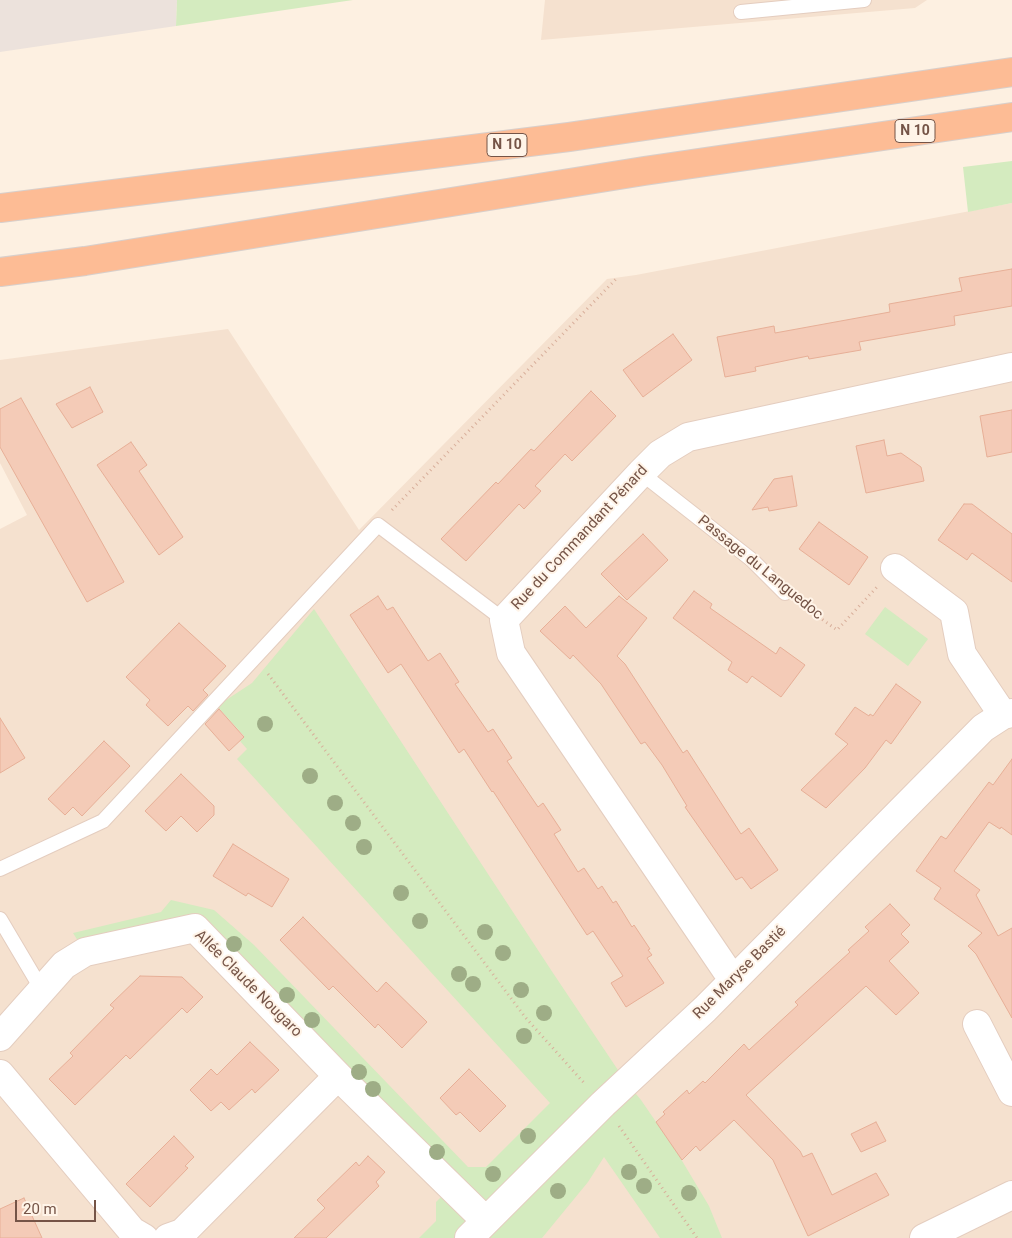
<!DOCTYPE html>
<html>
<head>
<meta charset="utf-8">
<style>
	body { margin:0 }
	#map { position:relative; width:1012px; height:1238px; overflow:hidden; background:#fdf0e1; font-family:Roboto,sans-serif }
	canvas { display:block }
	.scale { position:absolute; left:15px; top:1200px; width:81px; height:22px; box-sizing:border-box; border:2px solid #755447; border-top:0; padding-left:6px; font-size:15px; line-height:18px; white-space:nowrap; color:#755447; -webkit-text-stroke:4px #fff4e8; paint-order:stroke }
</style>
</head>
<body>
<div id="map">
<canvas width="1012" height="1238"></canvas>
<div class="scale">20 m</div>
</div>
<script>
const g = document.querySelector('canvas').getContext('2d');
g.lineJoin = 'round';
function fillPath(path, color) {
  g.fillStyle = color;
  g.fill(path, 'evenodd');
}
function shape(rows) {
  const path = new Path2D();
  for (const r of rows) {
    path.moveTo(r[0], r[1]);
    for (let i = 2; i < r.length; i += 2) path.lineTo(r[i], r[i + 1]);
  }
  return path;
}
function trace(path, color, width, dash) {
  g.strokeStyle = color;
  g.lineWidth = width;
  g.lineCap = dash ? 'butt' : 'round';
  g.setLineDash(dash || []);
  g.stroke(path);
}
function write(font, color, halo, rows, align = 'center') {
  g.font = font + ' Roboto,sans-serif';
  g.lineWidth = 4;
  g.setLineDash([]);
  g.textBaseline = 'middle';
  g.strokeStyle = halo;
  g.fillStyle = color;
  for (const [text, x, y, turn = 0] of rows) {
    g.save();
    g.translate(x, y);
    g.rotate((+turn || 0) * Math.PI / 180);
    g.textAlign = isNaN(turn) ? turn : align;
    if (halo) g.strokeText(text, 0, 0);
    g.fillText(text, 0, 0);
    g.restore();
  }
}
fillPath(shape([
	[545,0,927,0,915,8,541,40],
	[1012,203,1012,1238,0,1238,0,529,27,515,0,463,0,360,228,329,359,530,607,279,636,275]
]), '#f5e1cf');
fillPath(shape([
	[0,0,177,0,176,26,0,52]
]), '#ece2dc');
fillPath(shape([
	[177,0,353,0,176,26],
	[1012,161,1012,203,968,212,963,167],
	[885,607,928,639,908,666,865,634],
	[314,609,553,973,626,1082,641,1100,678,1154,709,1206,722,1238,660,1238,604,1157,588,1182,542,1238,419,1238,436,1221,436,1202,451,1187,195,928,85,952,73,933,161,912,171,900,214,910,254,945,468,1167,486,1167,550,1103,237,759,247,749,240,741,244,736,217,706,252,683]
]), '#d4ebbf');
const building = shape([
	[1012,269,1012,306,954,316,955,325,859,342,861,350,809,359,808,356,755,367,756,371,725,377,717,337,774,326,775,333,890,312,889,304,962,291,959,278,1012,269],
	[673,334,692,360,643,397,623,370,673,334],
	[90,387,103,412,72,428,56,404,90,387],
	[591,391,616,416,572,461,565,454,535,486,541,491,524,509,519,504,466,561,441,539,496,482,498,484,531,449,534,451,591,391],
	[21,398,124,582,87,602,0,447,0,409,21,398],
	[1012,410,1012,452,987,457,980,416,1012,410],
	[884,440,887,456,901,453,921,467,924,481,866,493,856,446,884,440],
	[131,442,147,465,139,471,183,537,159,555,97,465,131,442],
	[792,476,797,506,769,511,768,507,752,510,774,479,792,476],
	[964,504,972,504,1012,534,1012,582,972,553,967,560,938,540,964,504],
	[819,522,868,557,849,585,799,549,819,522],
	[643,534,668,560,627,600,601,574,643,534],
	[694,591,712,604,710,608,776,654,780,647,805,665,781,697,752,676,747,683,728,670,732,662,673,618,694,591],
	[378,596,387,610,393,607,428,661,440,653,459,682,455,684,488,732,493,729,512,758,507,761,538,807,543,803,561,830,554,834,578,872,584,868,598,889,602,886,613,903,616,901,632,927,634,925,650,949,648,950,652,955,647,958,664,983,626,1007,611,983,623,976,593,931,587,935,493,791,492,792,464,749,459,753,401,664,388,673,350,615,378,596],
	[619,596,647,618,617,656,625,664,683,753,687,750,741,834,749,828,778,870,751,889,742,877,736,880,685,807,687,806,662,765,645,742,641,744,601,684,573,655,570,659,540,631,565,606,586,628,619,596],
	[179,623,226,666,203,690,208,695,193,711,188,706,168,726,146,705,150,700,126,677,179,623],
	[896,684,921,702,891,744,886,740,865,768,826,808,801,790,848,744,835,734,855,707,869,716,870,714,873,716,896,684],
	[219,709,244,737,229,751,205,724,219,709],
	[0,718,25,758,0,773,0,718],
	[104,741,130,766,82,816,73,807,65,815,48,799,104,741],
	[1012,759,1012,835,1001,827,1000,829,989,822,954,871,980,890,976,895,998,936,1012,928,1012,1018,976,954,968,946,982,933,934,899,941,888,916,871,941,836,946,839,989,782,993,785,1012,759],
	[181,774,214,806,214,815,197,832,181,816,166,831,145,811,181,774],
	[233,844,289,879,272,907,248,893,246,896,213,876,233,844],
	[890,904,910,925,901,934,909,942,889,961,919,993,896,1015,866,986,746,1095,800,1151,803,1157,812,1153,832,1195,876,1173,889,1195,808,1236,773,1160,734,1120,700,1151,696,1146,682,1160,656,1122,665,1114,663,1112,687,1090,689,1094,703,1081,705,1083,744,1044,749,1050,798,1005,795,1002,850,952,848,950,869,931,865,927,890,904],
	[303,917,377,992,386,982,427,1022,402,1048,378,1024,375,1028,333,986,329,990,280,940,303,917],
	[140,976,182,977,203,997,187,1013,182,1008,130,1059,126,1055,75,1105,49,1079,73,1056,70,1053,114,1008,110,1005,140,976],
	[250,1042,279,1070,255,1093,252,1089,229,1110,221,1102,211,1111,190,1090,211,1069,217,1075,250,1042],
	[469,1069,506,1106,480,1132,460,1112,456,1115,440,1098,469,1069],
	[876,1122,886,1141,861,1152,851,1134,876,1122],
	[174,1136,194,1157,185,1166,188,1168,150,1207,126,1184,174,1136],
	[368,1156,385,1172,376,1182,379,1186,326,1238,294,1238,325,1208,317,1200,356,1162,359,1166,368,1156],
	[24,1198,42,1238,0,1238,0,1209,24,1198]
]);
fillPath(building, '#f4cbb7');
trace(building, '#e7af97', 1);
const service = shape([
	[741,12,864,0],
	[641,473,752,560,785,593],
	[0,869,103,821,378,525,504,620],
	[0,919,42,990]
]);
const minor = shape([
	[895,568,954,612,962,654,1003,715],
	[733,980,511,653,504,620,641,473,660,454,688,437,1012,367],
	[977,1024,1012,1092],
	[0,1037,64,965,85,952,195,928,338,1076,486,1221],
	[0,1074,132,1231,144,1238],
	[168,1238,182,1233,338,1076],
	[469,1238,603,1104,705,1009,983,728,1003,715,1012,713],
	[924,1238,1012,1195]
]);
const trunk = shape([
	[0,208,569,137,1012,72],
	[0,272,85,261,644,171,1012,117]
]);
trace(service, '#e4cdbf', 16);
trace(minor, '#e4cdbf', 30);
trace(trunk, '#d8cfcb', 30);
trace(shape([
	[392,510,618,277],
	[802,605,837,630,877,587],
	[268,674,525,1017,585,1084],
	[619,1126,697,1238]
]), '#d8ae9a', 3, [1, 4]);
trace(service, '#fff', 14);
trace(minor, '#fff', 28);
trace(trunk, '#fdbc95', 28);
g.fillStyle = '#9ead86';
for (const [x, y] of [
	[265,724],
	[310,776],
	[335,803],
	[353,823],
	[364,847],
	[401,893],
	[420,921],
	[485,932],
	[234,944],
	[503,953],
	[459,974],
	[473,984],
	[521,990],
	[287,995],
	[544,1013],
	[312,1020],
	[524,1036],
	[359,1072],
	[373,1089],
	[528,1136],
	[437,1152],
	[629,1172],
	[493,1174],
	[644,1186],
	[558,1191],
	[689,1193]
]) {
  g.beginPath();
  g.arc(x, y, 8, 0, 2 * Math.PI);
  g.fill();
}
for (const [x, y, w] of [
	[915,131,40],
	[507,145,40]
]) {
  const box = new Path2D();
  box.roundRect(x - w / 2, y - 11.5, w, 23, 4);
  g.fillStyle = '#fff4e8';
  g.fill(box);
  trace(box, '#755447', 1);
}
write('bold 14px', '#755447', null, [
	["N 10",915,131],
	["N 10",507,145]
]);
write('15px', '#755447', '#fff4e8', [
	["Rue du Commandant Pénard",580,538,-47],
	["Passage du Languedoc",760,568,39],
	["Rue Maryse Bastié",740,973,-45],
	["Allée Claude Nougaro",248,984,45]
]);
</script>
</body>
</html>
